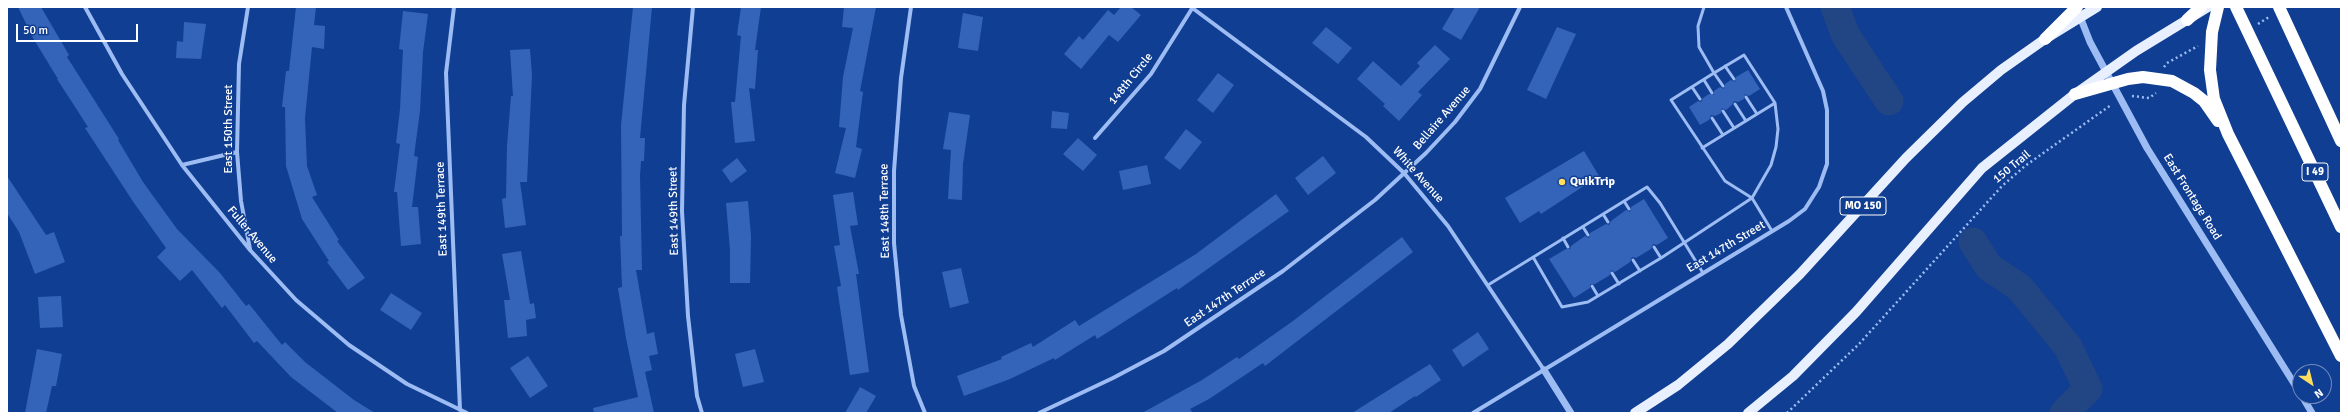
<!DOCTYPE html>
<html>
<head>
<meta charset="utf-8">
<style>
	body { margin:0 }
	#map { position:relative; width:2348px; height:420px; overflow:hidden; background:#103e92; font-family:Signika,sans-serif }
	canvas { display:block }
	.frame { position:absolute; inset:0; border:8px solid #fff; pointer-events:none }
	.north { position:absolute; left:2292px; top:364px; width:40px; height:40px; box-sizing:border-box; background:#103e92; border:1px solid #708bbe; border-radius:50%; rotate:145deg; font-size:11px; font-weight:700; line-height:16px; text-align:center; color:#fff }
	.north::after { content:''; display:block; margin:auto; width:14px; height:18px; background:#ffde5e; clip-path:polygon(50% 0,100% 100%,50% 72%,0 100%) }
	.scale { position:absolute; left:16px; top:24px; width:122px; height:18px; box-sizing:border-box; border:2px solid #fff; border-top:0; padding-left:5px; font-size:12px; line-height:14px; white-space:nowrap; color:#fff; -webkit-text-stroke:3px #103e92; paint-order:stroke }
</style>
</head>
<body>
<div id="map">
<canvas width="2348" height="420"></canvas>
<div class="frame"></div>
<div class="north">N</div>
<div class="scale">50 m</div>
</div>
<script>
const g = document.querySelector('canvas').getContext('2d');
g.lineJoin = 'round';
function shape(rows) {
  const path = new Path2D();
  for (const r of rows) {
    path.moveTo(r[0], r[1]);
    for (let i = 2; i < r.length; i += 2) path.lineTo(r[i], r[i + 1]);
  }
  return path;
}
function trace(path, color, width, dash) {
  g.strokeStyle = color;
  g.lineWidth = width;
  g.lineCap = dash ? 'butt' : 'round';
  g.setLineDash(dash || []);
  g.stroke(path);
}
function fillPath(path, color) {
  g.fillStyle = color;
  g.fill(path, 'evenodd');
}
function write(font, color, halo, rows, align = 'center') {
  g.font = font + ' Signika,sans-serif';
  g.lineWidth = 3;
  g.setLineDash([]);
  g.textBaseline = 'middle';
  g.strokeStyle = halo;
  g.fillStyle = color;
  for (const [text, x, y, turn = 0] of rows) {
    g.save();
    g.translate(x, y);
    g.rotate((+turn || 0) * Math.PI / 180);
    g.textAlign = isNaN(turn) ? turn : align;
    if (halo) g.strokeText(text, 0, 0);
    g.fillText(text, 0, 0);
    g.restore();
  }
}
trace(shape([
	[1835,7,1846,36,1889,101],
	[1973,242,1989,267,2020,288,2068,347,2088,389,2064,413]
]), '#224584', 29);
fillPath(shape([
	[18,7,41,7,69,55,67,57,119,139,118,140,143,182,177,229,220,273,246,306,249,304,282,345,285,342,305,362,354,400,375,413,338,413,291,377,257,341,254,343,225,305,222,308,192,270,180,281,157,257,166,248,134,203,85,128,88,127,57,79,58,79,33,38],
	[296,7,316,7,314,25,325,26,324,49,312,47,305,118,307,166,317,195,312,197,339,240,337,241,365,278,348,290,327,262,329,261,302,219,286,166,285,107,282,107,286,71,289,71],
	[633,7,652,7,640,138,645,138,644,161,641,161,640,176,642,270,636,270,647,334,654,332,658,354,649,356,652,370,645,372,654,413,594,413,593,408,638,397,626,338,618,288,622,287,620,236,622,236,621,125],
	[741,7,761,7,755,50,758,50,755,89,749,88,755,141,735,143,731,102,735,102,741,36,737,35],
	[844,7,876,7,860,91,863,92,856,147,862,149,855,178,835,173,846,128,839,127,843,77,853,28,842,27],
	[1121,7,1131,7,1141,15,1118,42,1109,35,1081,69,1064,54,1079,36,1083,40,1108,10,1114,15],
	[1455,7,1480,7,1461,40,1442,29],
	[403,11,428,14,423,52,420,111,414,156,418,157,412,207,418,207,421,244,401,246,397,192,394,192,400,144,396,143,400,109,403,50,399,49],
	[963,13,983,17,978,51,958,48],
	[184,22,206,24,201,59,176,58,177,41,183,42],
	[1326,27,1352,48,1338,64,1312,43],
	[1557,27,1576,34,1546,99,1527,90],
	[1435,45,1450,59,1418,92,1422,95,1399,121,1383,106,1385,104,1357,79,1373,61,1401,86,1420,66,1417,63],
	[530,49,532,75,527,182,520,182,526,225,505,228,502,199,506,198,507,146,511,96,513,96,510,50],
	[1748,70,1760,89,1749,96,1745,94,1744,99,1738,102,1734,101,1732,105,1726,110,1722,108,1721,113,1715,116,1711,115,1709,120,1700,125,1689,107,1698,101,1701,102,1703,98,1709,94,1714,95,1714,91,1720,87,1724,89,1725,84,1731,80,1735,82,1736,77],
	[1218,73,1234,85,1213,113,1197,100],
	[1052,111,1069,113,1067,129,1051,128],
	[949,112,970,115,963,164,962,200,948,199,951,150,943,149],
	[1186,129,1202,142,1180,170,1164,158],
	[1078,138,1097,155,1083,171,1063,154],
	[1584,151,1599,176,1541,214,1539,211,1520,223,1505,198],
	[1323,156,1336,173,1308,195,1295,178],
	[737,158,747,171,731,183,722,170],
	[1147,165,1151,184,1123,190,1119,171],
	[7,176,46,235,54,232,65,262,35,274,19,232,7,213],
	[853,192,858,225,850,226,859,274,856,274,869,372,850,375,837,287,841,286,834,246,840,245,833,195],
	[1276,194,1289,211,1178,290,1177,288,1097,339,1095,335,1055,360,1054,358,1010,379,964,396,957,376,1002,359,1001,357,1031,343,1033,347,1075,320,1079,326,1196,254],
	[1644,199,1668,238,1657,245,1653,244,1651,249,1636,258,1632,257,1630,262,1615,272,1611,270,1610,275,1595,284,1590,284,1590,288,1574,298,1549,259,1566,249,1570,249,1571,246,1585,236,1589,238,1590,233,1606,224,1609,225,1611,221,1626,210,1630,212,1631,207],
	[748,201,751,236,750,283,730,283,730,250,726,203],
	[1402,237,1413,252,1265,366,1263,363,1209,399,1190,409,1193,413,1142,413,1202,380,1237,357,1239,359,1293,321],
	[521,251,530,304,534,303,536,318,526,320,527,336,508,338,504,300,510,300,502,254],
	[961,268,969,303,950,308,942,272],
	[391,293,422,313,411,330,380,310],
	[61,296,63,327,40,328,38,297],
	[1478,332,1489,349,1463,367,1452,350],
	[37,349,62,354,56,386,52,386,46,413,25,413],
	[755,349,764,382,743,387,735,354],
	[528,356,548,386,530,398,510,368],
	[1430,364,1441,380,1416,397,1415,396,1389,413,1352,413],
	[860,387,876,396,866,413,845,413]
]), '#3464b9');
trace(shape([
	[2258,24,2269,17],
	[2164,67,2167,63,2198,46],
	[2132,96,2149,98,2156,93],
	[1787,413,1859,344,2002,186,2025,166,2111,105]
]), '#9cbcf3', 2.5, [2, 3]);
trace(shape([
	[1704,7,1698,26,1699,47,1714,73,1671,100,1725,181,1752,198,1772,231],
	[1725,66,1734,79],
	[1704,80,1712,93],
	[1692,87,1700,99],
	[1746,97,1757,114],
	[1735,104,1746,121],
	[1723,111,1734,128],
	[1712,118,1723,135],
	[1702,148,1775,103],
	[1624,201,1629,209],
	[1603,214,1608,222],
	[1583,227,1588,235],
	[1563,238,1568,247],
	[1654,247,1661,258],
	[1533,257,1562,307,1588,302,1661,258,1752,198,1771,165,1776,147,1778,129,1775,103,1744,55,1714,73,1723,86],
	[1633,260,1640,271],
	[1612,273,1619,284],
	[1488,285,1647,187,1660,203,1703,273],
	[1592,286,1598,296]
]), '#9cbcf3', 3);
trace(shape([
	[85,7,122,74,182,165,250,250,296,300,349,345,407,384,467,413],
	[248,7,239,64,237,152,241,201,250,249],
	[454,7,446,73,460,410],
	[693,7,684,105,682,211,688,316,697,396,702,413],
	[911,7,901,78,894,171,894,243,901,315,914,386,925,413],
	[1191,7,1366,137,1404,173,1448,226,1544,370],
	[1095,138,1151,74,1193,7],
	[182,165,237,152],
	[1039,413,1113,378,1164,351,1283,271,1375,200,1426,153,1455,122,1480,89,1520,7],
	[1473,413,1789,221,1805,209,1819,187,1827,164,1827,110,1823,91,1786,7]
]), '#9cbcf3', 4);
trace(shape([
	[2079,14,2090,42,2147,148,2300,393],
	[1544,370,1571,413],
	[2302,396,2312,413]
]), '#9cbcf3', 7);
trace(shape([
	[1635,413,1678,385,1728,344,1800,274,1906,158,1963,102,2001,70,2045,39,2097,7],
	[1748,413,1793,376,1856,312,1982,168,2075,94,2136,51,2208,7]
]), '#e8efff', 10);
trace(shape([
	[2218,7,2212,32,2210,70,2214,99,2228,134,2341,356],
	[2236,7,2341,227],
	[2279,7,2341,141],
	[2187,20,2201,7],
	[2045,39,2077,7],
	[2075,94,2128,79,2143,77,2172,81,2194,93,2204,101,2218,121]
]), '#fff', 12);
for (const [x, y, r, color] of [
	[1562,182,4,"#ffde5e"]
]) {
  const dot = new Path2D();
  dot.arc(x, y, r, 0, 2 * Math.PI);
  g.fillStyle = color;
  g.fill(dot);
  trace(dot, '#103e92', 1.5);
}
for (const [x, y, w] of [
	[2315,172,26],
	[1863,206,46]
]) {
  const box = new Path2D();
  box.roundRect(x - w / 2, y - 9, w, 18, 3);
  g.fillStyle = '#103e92';
  g.fill(box);
  trace(box, '#fff', 1);
}
write('bold 11px', '#fff', null, [
	["I 49",2315,172],
	["MO 150",1863,206]
]);
write('12px', '#fff', '#103e92', [
	["148th Circle",1131,79,-51],
	["Bellaire Avenue",1442,118,-49],
	["East 150th Street",229,129,-90],
	["150 Trail",2012,167,-39],
	["White Avenue",1418,175,48],
	["East Frontage Road",2192,197,58],
	["East 149th Terrace",442,209,-92],
	["East 149th Street",674,211,-91],
	["East 148th Terrace",885,211,-91],
	["Fuller Avenue",252,235,50],
	["East 147th Street",1726,247,-31],
	["East 147th Terrace",1225,298,-34]
]);
write('bold 12px', '#fff', '#103e92', [
	["QuikTrip",1570,182]
], 'left');
</script>
</body>
</html>
